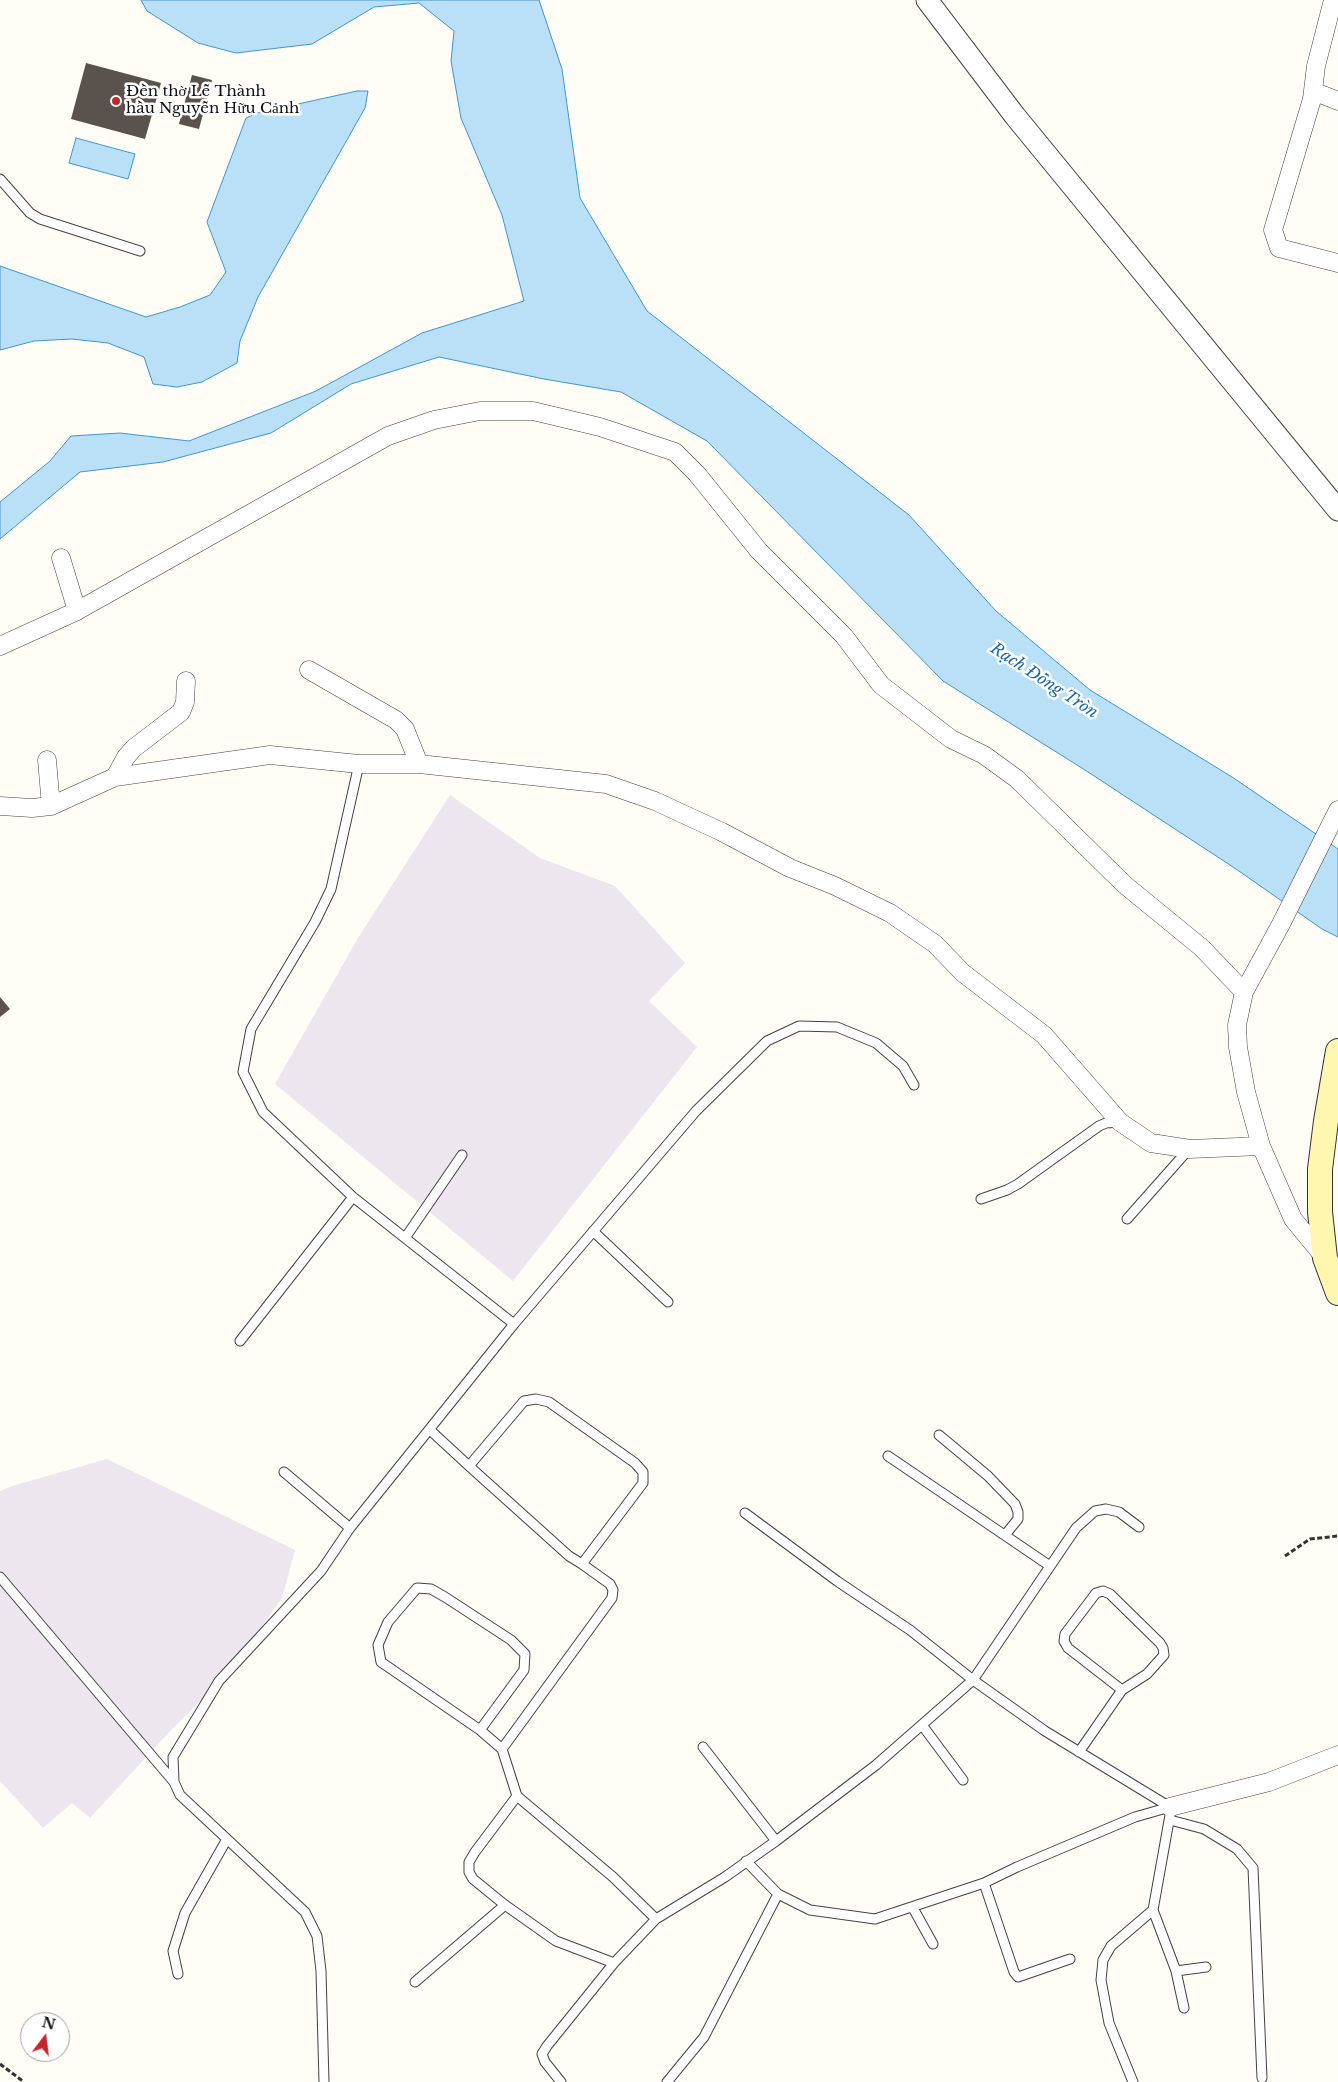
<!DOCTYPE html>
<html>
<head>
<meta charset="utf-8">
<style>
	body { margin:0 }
	#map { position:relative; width:1338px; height:2082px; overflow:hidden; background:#fffdf5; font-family:"Libre Baskerville",serif }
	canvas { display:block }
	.north { position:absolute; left:20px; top:2012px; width:50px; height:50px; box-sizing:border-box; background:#fff; border:1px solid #a0a0a0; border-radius:50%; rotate:15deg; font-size:14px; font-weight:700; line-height:20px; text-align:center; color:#111 }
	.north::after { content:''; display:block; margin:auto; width:18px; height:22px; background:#c4262e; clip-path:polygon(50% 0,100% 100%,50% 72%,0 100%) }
</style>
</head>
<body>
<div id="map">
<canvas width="1338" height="2082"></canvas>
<div class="north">N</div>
</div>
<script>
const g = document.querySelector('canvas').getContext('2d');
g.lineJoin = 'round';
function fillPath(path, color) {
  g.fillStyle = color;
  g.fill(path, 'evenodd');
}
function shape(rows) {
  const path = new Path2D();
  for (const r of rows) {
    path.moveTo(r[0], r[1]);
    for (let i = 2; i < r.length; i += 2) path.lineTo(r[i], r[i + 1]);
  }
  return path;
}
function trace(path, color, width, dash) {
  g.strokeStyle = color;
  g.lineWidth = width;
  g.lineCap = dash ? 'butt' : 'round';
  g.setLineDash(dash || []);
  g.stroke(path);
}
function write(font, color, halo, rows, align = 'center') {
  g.font = font + ' "Libre Baskerville",serif';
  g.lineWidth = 5;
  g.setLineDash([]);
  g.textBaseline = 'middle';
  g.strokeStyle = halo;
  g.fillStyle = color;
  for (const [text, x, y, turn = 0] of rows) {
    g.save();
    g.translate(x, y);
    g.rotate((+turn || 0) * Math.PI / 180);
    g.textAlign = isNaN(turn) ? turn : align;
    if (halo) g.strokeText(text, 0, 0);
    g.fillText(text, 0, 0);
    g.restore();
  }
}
fillPath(shape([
	[450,795,540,858,615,886,685,963,649,1001,697,1047,513,1281,275,1084,358,938],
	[107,1459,295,1550,282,1598,227,1675,173,1728,90,1818,72,1803,43,1828,0,1781,0,1491,12,1486]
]), '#eee6ef');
const water = shape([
	[141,0,539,0,562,69,580,198,647,311,909,515,996,611,1090,690,1232,777,1338,849,1338,937,1322,929,1236,869,1085,770,943,681,707,441,621,392,544,379,439,357,351,384,271,433,163,462,80,472,0,539,0,502,50,461,71,436,120,433,189,441,316,391,422,333,524,301,502,215,461,118,451,61,454,31,419,3,374,7,312,44,236,53,198,43,147,11,141,0],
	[357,91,368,91,365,108,258,297,240,341,237,363,202,382,177,387,153,384,144,357,108,343,72,339,34,341,0,350,0,266,146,317,180,307,210,295,226,272,207,222,246,118,257,113,357,91],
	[76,138,135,154,128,179,69,163,76,138]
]);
fillPath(water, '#b9e0f7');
trace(water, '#3f96cf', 1);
fillPath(shape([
	[86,63,161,83,145,139,71,119],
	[192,75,212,80,199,129,179,124],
	[0,997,10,1009,0,1017]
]), '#5a524d');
const service = shape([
	[0,179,30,213,40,219,140,251],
	[359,764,331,889,315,922,251,1029,243,1072,263,1112,353,1197,514,1324],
	[981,1199,1007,1190,1018,1184,1099,1126,1106,1123,1120,1122],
	[1127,1219,1189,1149],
	[593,1231,668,1302],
	[405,1238,462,1155],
	[240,1341,353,1197],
	[430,1430,469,1466,569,1556,582,1564,643,1483,643,1472,635,1463,549,1402,536,1399,524,1401,469,1466],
	[939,1435,988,1476,1015,1504,1018,1512,1018,1519,1005,1535],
	[888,1456,1050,1566],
	[284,1472,350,1528],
	[745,1513,837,1581,910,1630,973,1680,1045,1731,1170,1807],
	[0,1577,174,1782],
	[922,1725,963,1780],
	[480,1730,524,1670,525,1654,511,1640,445,1597,431,1589,417,1588,388,1622,378,1645,381,1662,480,1730,502,1749,517,1796,613,1877,656,1919,614,1963,556,1941,505,1905,473,1879,469,1872,469,1862,475,1852,517,1796],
	[703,1747,776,1841],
	[502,1749,612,1598,613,1590,610,1584,582,1564],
	[1079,1752,1122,1690,1147,1674,1164,1655,1163,1648,1160,1643,1110,1594,1103,1591,1096,1593,1065,1634,1064,1641,1068,1648,1122,1690],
	[1170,1820,1204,1829,1237,1849,1253,1868,1262,2078],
	[984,1883,1014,1972,1018,1977,1070,1959],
	[778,1894,810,1910,875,1919,984,1883,1017,1867,1135,1817,1170,1807],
	[913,1908,933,1944],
	[1153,1910,1176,1971,1206,1967],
	[656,1919,725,1877,776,1841,876,1765,973,1680,1076,1528,1095,1511,1106,1509,1119,1512,1139,1527],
	[1176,1971,1184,2008],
	[178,1974,173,1951,185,1913,227,1839],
	[415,1982,505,1905],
	[324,2082,321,1971,317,1936,305,1912,180,1795,174,1782,173,1757,219,1681,321,1571,350,1528,514,1324,696,1111,767,1041,799,1026,837,1027,876,1043,903,1066,914,1085],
	[561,2082,545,2062,542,2054,547,2046,614,1963],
	[667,2082,704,2037,778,1894,746,1861],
	[1133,2082,1109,2023,1101,1980,1103,1960,1111,1946,1153,1910,1170,1815]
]);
const minor = shape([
	[1333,0,1316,66,1312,99,1273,230,1279,248,1338,263],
	[1313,91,1338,101],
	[61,558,77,611],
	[0,646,77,611,388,436,434,420,480,411,533,411,600,427,675,452,697,474,759,551,844,636,881,685,951,739,984,755,1017,779,1125,885,1202,948,1244,992],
	[309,670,396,720,405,729,419,764],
	[47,760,51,806],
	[115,777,126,757,134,748,181,712,185,702,186,681],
	[0,806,32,808,51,806,115,777,270,755,359,764,419,764,606,784,655,801,722,832,790,868,835,886,890,913,935,944,963,973,1044,1035,1120,1122,1151,1143,1190,1149,1261,1146],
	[1325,1258,1293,1219,1261,1146,1246,1092,1238,1047,1237,1025,1244,992,1281,924,1338,810],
	[1170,1807,1269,1782,1338,1755]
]);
const tertiary = shape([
	[927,0,1015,116,1338,510]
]);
const secondary = shape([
	[1338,1051,1326,1121,1320,1169,1320,1212,1325,1258,1338,1293]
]);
trace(service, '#444', 11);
trace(minor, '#444', 19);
trace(tertiary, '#444', 23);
trace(secondary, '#333', 26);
trace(shape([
	[1285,1556,1310,1539,1338,1536],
	[0,2064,24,2082]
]), '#333', 3, [5, 2.5]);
trace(service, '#fff', 9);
trace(minor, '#fff', 18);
trace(tertiary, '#fff', 21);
trace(secondary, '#fff6b0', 24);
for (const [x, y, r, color] of [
	[116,101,5,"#c4262e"]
]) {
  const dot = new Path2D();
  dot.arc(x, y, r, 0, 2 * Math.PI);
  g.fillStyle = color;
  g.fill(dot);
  trace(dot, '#fff', 2);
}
write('15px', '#111', '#fff', [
	["Đền thờ Lễ Thành",126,92],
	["hầu Nguyễn Hữu Cảnh",126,109]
], 'left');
write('italic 16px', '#1768a6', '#fff', [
	["Rạch Đồng Tròn",1044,681,33]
]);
</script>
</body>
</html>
